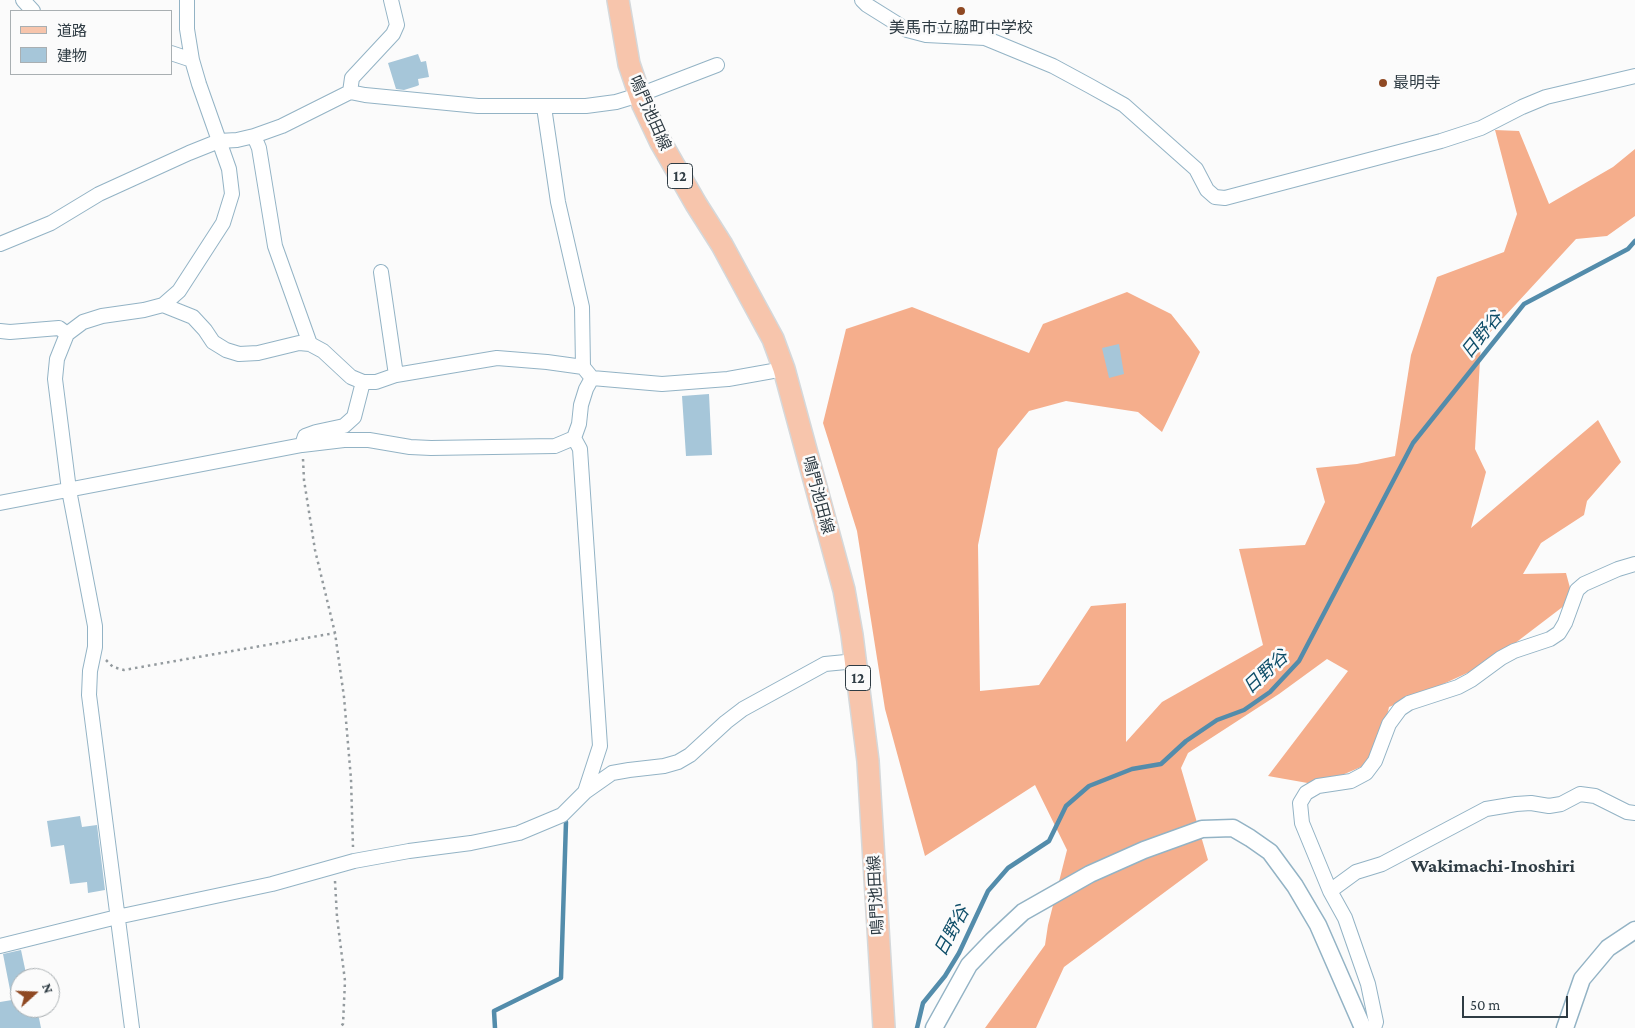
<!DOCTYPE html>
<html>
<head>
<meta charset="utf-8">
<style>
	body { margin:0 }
	#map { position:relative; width:1635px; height:1028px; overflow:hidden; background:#fbfbfb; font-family:"Crimson Pro","Noto Sans JP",serif }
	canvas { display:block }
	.legend { position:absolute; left:10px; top:10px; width:162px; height:65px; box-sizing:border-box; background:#fbfbfb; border:1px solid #a9afb2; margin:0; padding:6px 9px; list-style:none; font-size:15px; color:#2f3c44 }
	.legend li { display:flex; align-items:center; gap:10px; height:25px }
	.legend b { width:25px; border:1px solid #a9afb2 }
	.north { position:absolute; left:10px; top:968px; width:50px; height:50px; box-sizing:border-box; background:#fbfbfb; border:1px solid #a9afb2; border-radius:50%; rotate:70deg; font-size:14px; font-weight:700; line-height:20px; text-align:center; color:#2f3c44 }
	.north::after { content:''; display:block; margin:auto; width:18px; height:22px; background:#8f4923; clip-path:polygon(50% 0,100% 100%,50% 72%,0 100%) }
	.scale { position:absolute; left:1462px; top:996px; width:106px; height:22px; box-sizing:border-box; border:2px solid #2f3c44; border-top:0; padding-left:6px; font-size:15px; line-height:18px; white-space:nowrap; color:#2f3c44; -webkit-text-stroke:4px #fbfbfb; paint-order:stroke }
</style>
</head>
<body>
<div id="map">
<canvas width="1635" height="1028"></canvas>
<ul class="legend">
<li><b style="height:6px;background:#f7c5ac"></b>道路</li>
<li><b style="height:14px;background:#a6c6d9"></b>建物</li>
</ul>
<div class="north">N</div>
<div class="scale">50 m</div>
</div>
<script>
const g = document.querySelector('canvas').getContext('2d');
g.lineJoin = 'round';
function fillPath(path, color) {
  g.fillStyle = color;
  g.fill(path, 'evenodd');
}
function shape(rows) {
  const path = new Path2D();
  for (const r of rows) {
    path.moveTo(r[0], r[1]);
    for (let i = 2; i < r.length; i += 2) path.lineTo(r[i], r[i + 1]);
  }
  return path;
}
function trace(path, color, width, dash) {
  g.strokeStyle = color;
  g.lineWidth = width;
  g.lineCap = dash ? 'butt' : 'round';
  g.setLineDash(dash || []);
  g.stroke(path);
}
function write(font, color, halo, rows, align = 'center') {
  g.font = font + ' "Crimson Pro","Noto Sans JP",serif';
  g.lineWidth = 5;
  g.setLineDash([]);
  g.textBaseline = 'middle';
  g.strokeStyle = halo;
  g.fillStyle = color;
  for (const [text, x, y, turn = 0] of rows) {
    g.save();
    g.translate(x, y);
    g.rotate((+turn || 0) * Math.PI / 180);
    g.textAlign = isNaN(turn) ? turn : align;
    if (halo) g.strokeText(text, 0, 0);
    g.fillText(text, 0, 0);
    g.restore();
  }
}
fillPath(shape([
	[1495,130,1519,131,1549,204,1613,167,1635,149,1635,216,1607,236,1576,239,1481,342,1475,449,1486,472,1471,528,1598,420,1621,462,1587,501,1584,515,1541,543,1523,574,1566,573,1573,599,1489,663,1430,690,1389,707,1377,760,1319,785,1268,776,1348,671,1327,659,1279,694,1188,753,1181,768,1208,860,1064,967,1036,1028,985,1028,1045,945,1048,925,1067,850,1035,785,925,856,885,709,857,531,823,423,846,329,912,307,1029,353,1043,324,1127,292,1171,314,1190,338,1200,352,1162,432,1138,412,1066,401,1029,411,998,449,978,545,980,691,1039,685,1091,606,1126,603,1126,742,1162,702,1263,645,1239,549,1305,545,1325,502,1316,468,1357,464,1395,456,1411,355,1437,277,1504,252,1517,214]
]), '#f5ae8c');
trace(shape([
	[495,1028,494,1011,561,978,566,822],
	[917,1028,923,1003,945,976,959,953,988,891,1008,868,1049,841,1066,806,1089,786,1132,769,1161,764,1186,741,1217,720,1244,710,1270,692,1299,661,1413,443,1524,304,1628,249,1635,241]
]), '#538cab', 4.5);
fillPath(shape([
	[418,54,421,62,426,61,429,77,418,79,419,85,417,86,404,90,396,89,388,63],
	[1119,344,1124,374,1109,378,1102,348],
	[709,394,712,455,686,456,682,396],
	[80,816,82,827,97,825,105,890,88,893,87,882,70,884,64,845,51,847,47,821],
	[21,950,27,978,20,978,20,1008,37,1008,41,1028,0,1028,0,1002,12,1000,3,954]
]), '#a6c6d9');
const minor = shape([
	[23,0,33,11],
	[862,0,867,5,907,30,926,35,985,38,1053,66,1090,86,1124,105,1196,169,1207,190,1215,197,1225,198,1441,141,1481,128,1522,107,1546,97,1635,76],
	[171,53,192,60],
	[350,92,365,95,478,106,586,106,616,102,639,95,717,65],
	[544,107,558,202,582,307,583,367],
	[254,136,259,148,275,246,310,344],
	[0,244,51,223,99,194,189,153,219,141,237,140,254,136,282,126,350,92,352,78,393,34,397,25,391,0],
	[381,272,396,375],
	[163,305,193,317,205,330,213,342,226,350,239,354,258,353,299,343,310,344,323,351,351,377,363,382,376,382,396,375,497,358,547,362,583,367,592,378],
	[0,331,10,332,59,328,67,334],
	[574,438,580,449,600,746,585,792],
	[302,445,305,436,316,432,344,426,354,417,363,382],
	[0,503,302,445,344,440,369,440,410,447,431,448,555,446,574,438,579,424,581,405,586,389,592,378,662,384,728,379,784,369],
	[1330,891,1356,872,1382,864,1486,809,1516,804,1531,803,1549,806,1561,804,1580,794,1595,796,1627,812,1635,813],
	[0,946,117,917,272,884,354,861,409,851,471,843,519,833,562,815,585,792,612,773,629,770,664,766,678,762,690,755,726,722,743,709,825,664,856,661],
	[132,1028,89,695,90,671,95,647,95,626,69,490,55,379,57,359,67,334,83,322,102,316,144,310,163,305,179,291,223,223,232,194,229,169,199,84,192,60,187,29,187,0],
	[1374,1028,1376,1022,1368,984,1345,918,1330,891,1302,823,1300,803,1306,793,1318,786,1351,781,1366,773,1375,761,1389,724,1400,709,1409,703,1458,687,1471,680,1501,658,1514,651,1550,639,1559,633,1565,623,1577,590,1584,584,1618,569,1635,564]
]);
const tertiary = shape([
	[934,1028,969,965,992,941,1023,912,1090,874,1144,850,1202,829,1233,828,1250,838,1270,852,1295,886,1318,925,1363,1028],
	[1565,1028,1582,979,1608,948,1635,930]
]);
const primary = shape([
	[618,0,629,64,643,105,660,141,696,204,722,245,773,339,784,369,844,590,852,635,868,761,884,1028]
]);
trace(minor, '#93b3c5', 16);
trace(tertiary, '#93b3c5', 19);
trace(primary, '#d5d8da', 24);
trace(shape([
	[303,459,304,480,315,550,335,633,344,697,351,779,353,847],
	[106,660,113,667,124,670,335,633],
	[335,881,337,917,345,981,343,1024,339,1028]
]), '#939a9e', 2.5, [2.5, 4]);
trace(minor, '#fff', 14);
trace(tertiary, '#fff', 16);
trace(primary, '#f7c5ac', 21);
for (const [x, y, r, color] of [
	[961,11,5,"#8f4923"],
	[1383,83,5,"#8f4923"]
]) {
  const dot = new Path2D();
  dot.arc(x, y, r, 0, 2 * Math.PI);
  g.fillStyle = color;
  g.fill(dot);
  trace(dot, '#fbfbfb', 2);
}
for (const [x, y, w] of [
	[680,176,25],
	[858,678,25]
]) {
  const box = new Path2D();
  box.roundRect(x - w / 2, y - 12.5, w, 25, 4);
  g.fillStyle = '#fbfbfb';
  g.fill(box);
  trace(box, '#2f3c44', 1);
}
write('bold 15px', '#2f3c44', null, [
	["12",680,176],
	["12",858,678]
]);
write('16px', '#2f3c44', '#fbfbfb', [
	["美馬市立脇町中学校",961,28],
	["最明寺",1393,83,"left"]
]);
write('16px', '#2f3c44', '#fbfbfb', [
	["鳴門池田線",650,113,66],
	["鳴門池田線",818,495,75],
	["鳴門池田線",876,895,-93]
]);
write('italic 18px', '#0f4e69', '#fbfbfb', [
	["日野谷",1482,335,-51],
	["日野谷",1266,672,-43],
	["日野谷",952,931,-62]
]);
write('bold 19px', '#2f3c44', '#fbfbfb', [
	["Wakimachi-Inoshiri",1493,866]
]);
</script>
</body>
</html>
